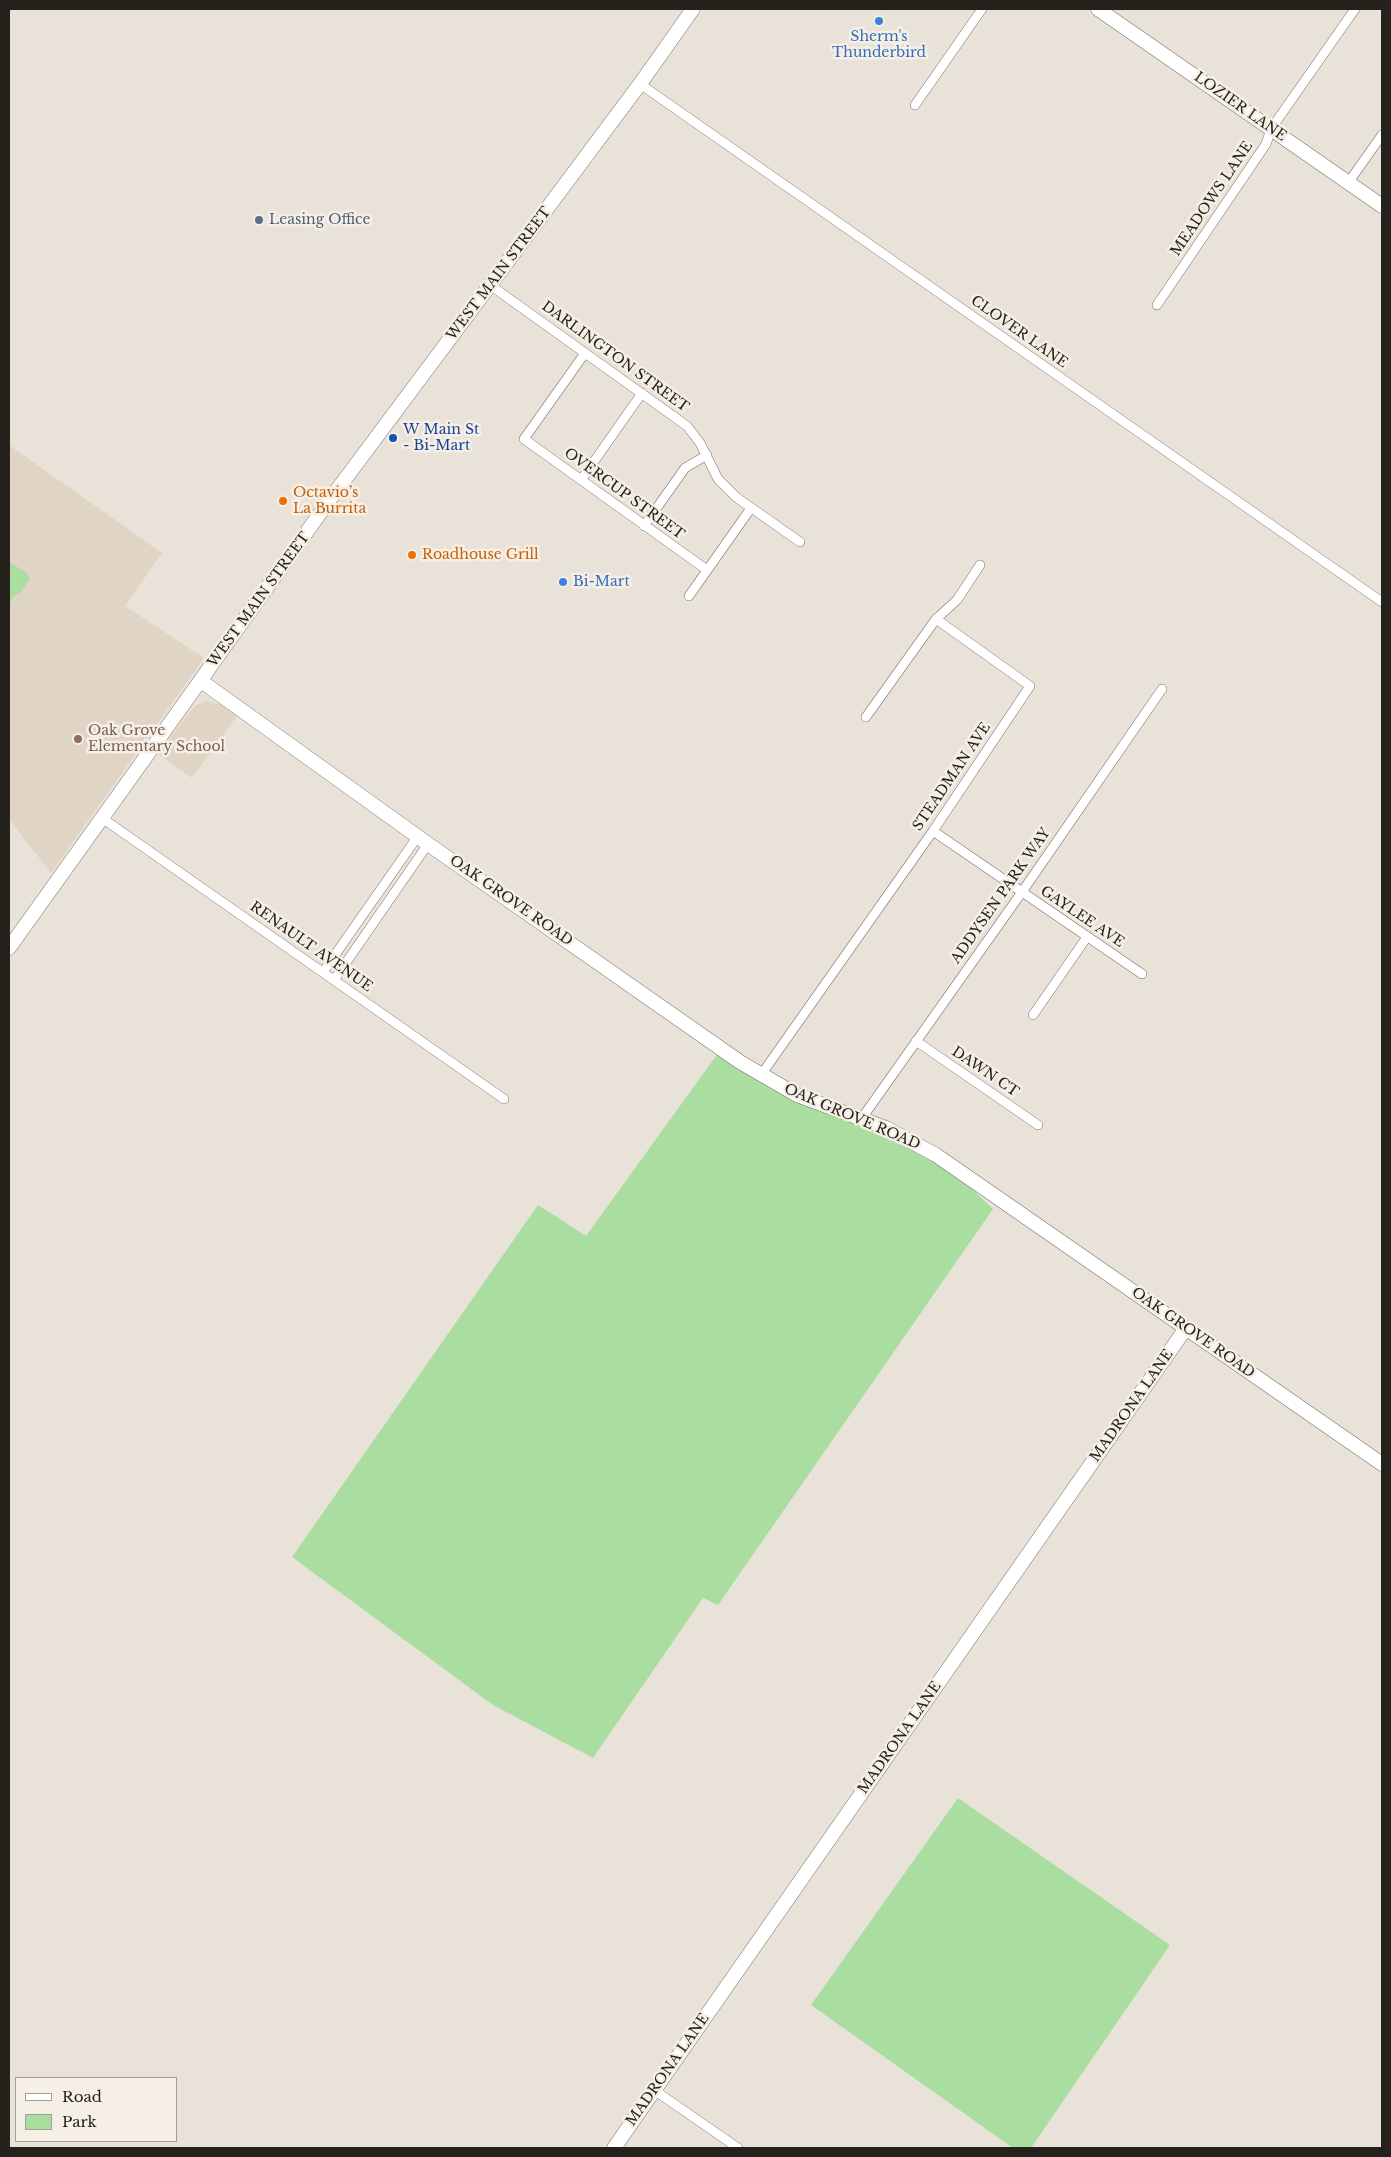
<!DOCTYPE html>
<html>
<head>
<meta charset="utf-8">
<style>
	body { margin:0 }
	#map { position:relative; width:1391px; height:2157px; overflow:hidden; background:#e9e2d8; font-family:"Libre Baskerville",serif }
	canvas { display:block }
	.frame { position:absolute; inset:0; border:10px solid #25221e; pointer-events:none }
	.legend { position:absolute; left:15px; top:2077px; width:162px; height:65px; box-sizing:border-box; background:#f6efe5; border:1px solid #a29d95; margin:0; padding:6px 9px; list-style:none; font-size:15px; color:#25221e }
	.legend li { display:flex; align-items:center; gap:10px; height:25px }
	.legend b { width:25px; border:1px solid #a29d95 }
</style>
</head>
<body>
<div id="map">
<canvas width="1391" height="2157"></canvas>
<div class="frame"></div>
<ul class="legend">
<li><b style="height:6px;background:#fff"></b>Road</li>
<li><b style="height:14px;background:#aadea0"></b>Park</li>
</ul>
</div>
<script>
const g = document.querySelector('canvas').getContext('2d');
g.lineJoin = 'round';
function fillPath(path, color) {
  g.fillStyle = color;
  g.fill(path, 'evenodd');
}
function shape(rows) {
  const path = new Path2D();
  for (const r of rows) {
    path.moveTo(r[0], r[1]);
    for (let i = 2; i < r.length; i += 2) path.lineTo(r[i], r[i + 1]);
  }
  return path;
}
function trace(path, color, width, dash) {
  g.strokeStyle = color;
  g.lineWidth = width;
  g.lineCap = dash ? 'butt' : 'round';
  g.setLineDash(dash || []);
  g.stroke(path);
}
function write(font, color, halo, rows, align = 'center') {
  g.font = font + ' "Libre Baskerville",serif';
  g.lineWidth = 5;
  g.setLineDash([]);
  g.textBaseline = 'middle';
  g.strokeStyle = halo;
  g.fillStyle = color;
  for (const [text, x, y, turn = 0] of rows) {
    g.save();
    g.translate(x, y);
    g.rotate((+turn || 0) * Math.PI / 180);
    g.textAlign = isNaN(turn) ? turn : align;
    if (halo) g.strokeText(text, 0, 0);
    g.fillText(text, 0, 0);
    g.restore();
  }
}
fillPath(shape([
	[9,445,162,553,125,606,204,658,51,873,9,819],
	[206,701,219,704,237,716,192,778,158,754,191,710,198,704]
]), '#e0d4c4');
fillPath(shape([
	[9,562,27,573,30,579,21,592,13,597,9,603],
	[721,1049,778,1085,936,1155,993,1209,718,1605,703,1598,593,1758,493,1705,292,1557,538,1205,586,1236],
	[958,1798,1170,1945,1031,2148,1013,2148,811,2005]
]), '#aadea0');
const street = shape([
	[640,84,1382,602],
	[915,105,982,9],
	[1348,183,1382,135],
	[490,285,687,426,700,443,718,479,736,497,800,542],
	[1157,305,1266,144,1271,129,1355,9],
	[585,353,524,439,707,570],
	[581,480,642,393],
	[644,526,685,468,707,455],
	[689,596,751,508],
	[936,619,957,600,980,565],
	[102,818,504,1099],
	[933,831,1142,974],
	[323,972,418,836],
	[334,980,428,844],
	[1033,1015,1087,937],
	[916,1041,1038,1125],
	[761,1075,933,831,1030,686,936,619,866,717],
	[862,1118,1022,892,1162,689],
	[654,2090,738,2148]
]);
const secondary = shape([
	[1098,9,1382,206],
	[201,681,428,844,740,1062,797,1095,886,1128,936,1155,1382,1464],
	[9,948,331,498,640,84,693,9],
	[614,2148,1186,1328]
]);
trace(street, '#787269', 10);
trace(secondary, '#787269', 15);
trace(street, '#fff', 9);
trace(secondary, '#fff', 14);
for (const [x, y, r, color] of [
	[879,21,5,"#3f7fe0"],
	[259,220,5,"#5c6f8a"],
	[393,438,5,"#1a4fb4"],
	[283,501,5,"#e8710a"],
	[412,555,5,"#e8710a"],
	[563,582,5,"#3f7fe0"],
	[78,739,5,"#8d6e63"]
]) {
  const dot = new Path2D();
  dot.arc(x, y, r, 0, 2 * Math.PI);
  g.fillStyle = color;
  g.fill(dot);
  trace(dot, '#f6efe5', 2);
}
write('14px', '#366cbe', '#f6efe5', [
	["Sherm's",879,37],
	["Thunderbird",879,53],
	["Bi-Mart",573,582,"left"]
]);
write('14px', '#25221e', '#f6efe5', [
	["LOZIER LANE",1240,107,35],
	["MEADOWS LANE",1212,199,-56],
	["WEST MAIN STREET",499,274,-53],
	["CLOVER LANE",1019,332,35],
	["DARLINGTON STREET",615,357,36],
	["OVERCUP STREET",624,494,36],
	["WEST MAIN STREET",259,600,-54],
	["STEADMAN AVE",952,777,-56],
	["ADDYSEN PARK WAY",1001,896,-55],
	["OAK GROVE ROAD",511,901,35],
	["GAYLEE AVE",1082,917,34],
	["RENAULT AVENUE",311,947,35],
	["DAWN CT",985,1072,34],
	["OAK GROVE ROAD",852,1117,23],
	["OAK GROVE ROAD",1193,1333,35],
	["MADRONA LANE",1132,1406,-55],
	["MADRONA LANE",900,1738,-55],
	["MADRONA LANE",668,2070,-55]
]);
write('14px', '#4e5e75', '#f6efe5', [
	["Leasing Office",269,220]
], 'left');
write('14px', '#164399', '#f6efe5', [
	["W Main St",403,430],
	["- Bi-Mart",403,446]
], 'left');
write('14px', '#c56008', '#f6efe5', [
	["Octavio’s",293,493],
	["La Burrita",293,509],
	["Roadhouse Grill",422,555]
], 'left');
write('14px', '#785e54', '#f6efe5', [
	["Oak Grove",88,731],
	["Elementary School",88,747]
], 'left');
</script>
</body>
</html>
